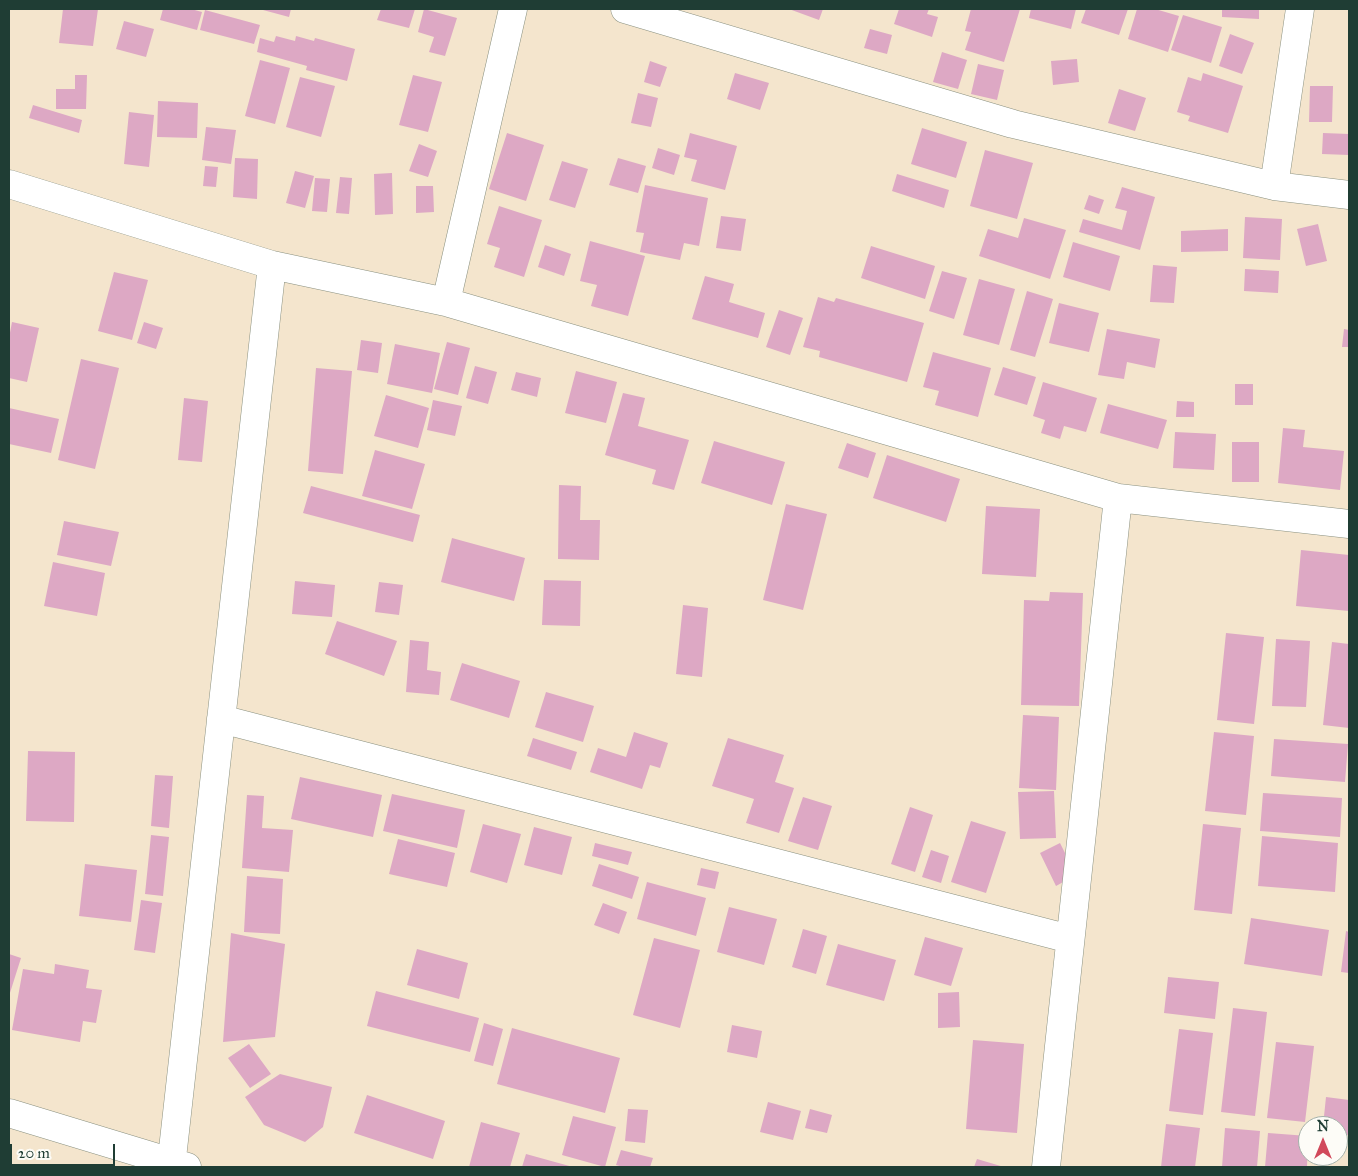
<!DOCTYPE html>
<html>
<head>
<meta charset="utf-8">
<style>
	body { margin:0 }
	#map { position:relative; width:1358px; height:1176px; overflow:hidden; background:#f4e5cd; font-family:"IM FELL Great Primer",serif }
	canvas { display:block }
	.frame { position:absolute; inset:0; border:10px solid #1f3d34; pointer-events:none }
	.north { position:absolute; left:1298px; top:1116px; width:50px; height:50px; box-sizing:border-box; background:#fdfcf7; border:1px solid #a4b0a9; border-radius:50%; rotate:0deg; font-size:14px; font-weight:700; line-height:20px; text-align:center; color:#1f3d34 }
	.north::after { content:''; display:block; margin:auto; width:18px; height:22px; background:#d1495b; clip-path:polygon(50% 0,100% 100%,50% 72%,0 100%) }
	.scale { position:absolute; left:10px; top:1144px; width:105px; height:22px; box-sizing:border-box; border:2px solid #1f3d34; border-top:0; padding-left:6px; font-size:15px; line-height:18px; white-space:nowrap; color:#1f3d34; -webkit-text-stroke:4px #fdfcf7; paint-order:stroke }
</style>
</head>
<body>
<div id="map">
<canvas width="1358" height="1176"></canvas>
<div class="frame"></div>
<div class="north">N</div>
<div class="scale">20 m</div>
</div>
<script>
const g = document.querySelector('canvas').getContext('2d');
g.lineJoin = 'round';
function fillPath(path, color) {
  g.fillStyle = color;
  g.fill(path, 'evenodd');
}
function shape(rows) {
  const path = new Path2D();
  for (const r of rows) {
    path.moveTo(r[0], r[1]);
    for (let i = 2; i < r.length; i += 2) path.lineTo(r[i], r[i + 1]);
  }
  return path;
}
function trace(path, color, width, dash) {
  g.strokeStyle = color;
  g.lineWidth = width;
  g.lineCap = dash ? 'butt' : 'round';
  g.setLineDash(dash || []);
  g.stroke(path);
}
fillPath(shape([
	[63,9,98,9,93,46,59,43],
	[163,9,191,9,202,12,197,30,160,20],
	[264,9,291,9,289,17,263,10],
	[381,9,415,9,409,28,377,20],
	[424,9,457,18,445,56,429,52,434,37,418,32],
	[789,9,823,9,819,20],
	[899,9,929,9,927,14,938,17,932,37,894,24],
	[971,9,1020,9,1004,62,965,50,971,32,965,31],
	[1031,9,1076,9,1071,29,1029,18],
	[1086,9,1128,9,1119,35,1081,23],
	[1137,9,1155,9,1179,16,1168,52,1128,39],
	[1222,9,1259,9,1259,19,1222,17],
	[205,10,260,25,254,44,200,30],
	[1183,15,1222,27,1211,63,1171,50],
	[124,21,154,29,146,57,116,49],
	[870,29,892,35,887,54,864,48],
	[1230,34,1254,43,1242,74,1219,66],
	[276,36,295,41,296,36,314,41,315,38,355,49,347,81,306,70,307,66,257,52,260,38,274,42],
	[942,52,967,60,958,89,933,82],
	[1077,59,1079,82,1053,85,1051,61],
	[260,60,290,68,275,124,245,116],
	[650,61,667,67,660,87,644,82],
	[978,64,1004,70,997,100,971,94],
	[735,73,769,83,760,110,727,99],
	[1203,73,1243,86,1228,133,1188,121,1190,116,1177,112,1188,77,1201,81],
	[75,75,87,75,86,109,56,109,56,89,75,89],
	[413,75,442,82,428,132,399,125],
	[300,77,335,86,321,137,286,127],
	[1310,86,1333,86,1332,122,1309,122],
	[1119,89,1146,98,1135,131,1108,123],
	[638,93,658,98,651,127,631,123],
	[158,101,198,103,197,138,157,137],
	[33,105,82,120,79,133,29,118],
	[129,112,154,115,149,167,124,164],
	[206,127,236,130,231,164,202,160],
	[922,128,967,142,956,178,911,164],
	[507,133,544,145,526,201,489,189],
	[690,133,737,146,725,190,691,181,697,160,684,157],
	[1323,133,1349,134,1349,155,1322,154],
	[419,144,437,151,428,177,409,171],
	[658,148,680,155,674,175,652,168],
	[985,150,1033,163,1017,219,970,206],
	[235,158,258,159,257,199,233,197],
	[618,158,646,166,638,193,609,185],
	[562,161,588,169,575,208,549,200],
	[205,166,218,167,216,187,203,186],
	[295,171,314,176,305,208,286,203],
	[392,173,393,214,375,215,374,174],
	[897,174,949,190,944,208,892,191],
	[340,177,352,178,349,214,336,213],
	[315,178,330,179,327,212,312,211],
	[645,185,708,198,699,246,684,243,680,260,640,252,644,233,636,232],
	[416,186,433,186,434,212,416,213],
	[1122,187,1155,197,1140,250,1079,232,1083,219,1122,230,1127,211,1115,208],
	[1089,195,1104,200,1099,214,1084,209],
	[499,206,542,220,524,277,494,267,500,248,487,244],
	[721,216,746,219,741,251,716,248],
	[1245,217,1282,219,1280,260,1243,258],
	[1024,218,1066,230,1050,279,979,256,988,229,1018,238],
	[1318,224,1327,261,1306,266,1297,229],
	[1228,229,1228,251,1181,252,1181,231],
	[590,241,645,256,628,316,591,306,597,285,580,281],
	[1073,242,1120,256,1110,291,1063,277],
	[545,245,571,254,564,276,538,267],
	[871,246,935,266,925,299,861,278],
	[1153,265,1177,267,1174,303,1150,302],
	[1245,269,1279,271,1278,293,1244,291],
	[942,271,967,278,954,319,929,311],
	[114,272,148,280,132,340,98,331],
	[705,276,734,284,729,302,765,313,758,338,692,319],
	[979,279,1015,289,999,345,963,335],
	[1027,291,1053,299,1035,357,1010,350],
	[818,297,834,302,836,298,924,323,907,382,819,357,820,351,803,347],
	[1059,303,1099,313,1089,352,1049,343],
	[779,310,803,318,790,355,766,347],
	[12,322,39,328,27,382,9,378,9,338],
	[144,322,163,328,156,349,137,343],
	[1107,329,1160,339,1155,368,1127,362,1124,379,1098,375],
	[1344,329,1349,330,1349,347,1342,347],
	[361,340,382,343,378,373,357,370],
	[447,342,470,348,458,395,434,389],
	[395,344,440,353,432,393,387,384],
	[933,352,991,368,978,417,935,405,939,391,923,387],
	[81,359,119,368,95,469,58,460],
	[475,366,497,372,488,404,466,398],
	[1003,367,1036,377,1027,405,994,395],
	[316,368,352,371,343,474,308,471],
	[576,371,617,382,606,423,565,413],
	[516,372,541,378,537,397,511,390],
	[1043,382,1097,398,1086,432,1064,426,1060,439,1041,433,1045,420,1033,416],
	[1235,384,1253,384,1253,405,1235,405],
	[623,393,645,398,638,426,689,440,674,490,652,484,656,470,605,455],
	[386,395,429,408,418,448,374,436],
	[184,398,208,401,202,462,178,460],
	[433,400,462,406,455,436,427,430],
	[1177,401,1194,402,1194,417,1176,417],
	[1108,404,1167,420,1158,449,1100,433],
	[9,408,59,419,51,453,9,444],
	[1283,428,1305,430,1303,447,1344,451,1340,490,1278,483],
	[1175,432,1216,434,1214,470,1173,468],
	[714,441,785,462,772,505,701,483],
	[1232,442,1259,442,1259,482,1232,482],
	[847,443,876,453,868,478,838,468],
	[375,450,425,464,412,509,362,496],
	[887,455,960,479,946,522,873,498],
	[559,485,581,486,580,520,600,520,599,560,558,559],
	[311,486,420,515,413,542,303,513],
	[786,504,827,514,803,610,763,600],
	[986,506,1040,509,1036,577,982,574],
	[64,521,119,532,111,566,57,555],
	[452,538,525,558,514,601,441,582],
	[1301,550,1349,555,1349,611,1296,606],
	[53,562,105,573,97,616,44,606],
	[544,580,581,581,580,626,542,625],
	[295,581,335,585,332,617,292,614],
	[379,582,403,585,399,615,375,612],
	[1050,592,1083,593,1079,706,1021,705,1024,600,1049,601],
	[683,605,708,608,702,677,676,674],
	[337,621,397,641,384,676,325,654],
	[1226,633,1264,637,1254,724,1217,720],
	[1276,639,1310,641,1306,707,1272,706],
	[410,640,429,642,427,670,441,672,439,695,406,692],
	[1332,642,1349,644,1349,728,1323,725],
	[462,663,520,681,509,718,450,700],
	[546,692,594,706,583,742,535,727],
	[1023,715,1059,717,1056,790,1019,788],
	[634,732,668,743,660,768,650,765,642,789,590,772,598,748,626,757],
	[1214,732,1254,736,1246,815,1205,811],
	[533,738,577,752,571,770,527,756],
	[728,738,784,755,775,782,794,788,779,833,746,823,754,799,712,786],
	[1274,739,1348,744,1345,782,1271,776],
	[28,751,75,752,74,822,26,821],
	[155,775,173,776,169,828,151,826],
	[300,777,382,795,373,837,291,819],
	[1054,791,1056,838,1020,839,1018,792],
	[1263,793,1342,798,1340,837,1260,831],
	[392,794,465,810,457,848,383,831],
	[247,795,264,796,262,828,293,830,289,872,242,868],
	[803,797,832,806,818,850,788,841],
	[910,807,933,815,915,872,891,864],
	[971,821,1006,832,986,893,951,882],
	[483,824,521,834,507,883,470,872],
	[1203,824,1241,828,1232,914,1194,910],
	[534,827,572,837,562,875,524,865],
	[151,835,169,837,163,896,145,894],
	[1262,836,1338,843,1335,892,1258,886],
	[398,839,455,853,447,887,389,874],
	[595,843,632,852,628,865,592,856],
	[1060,843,1076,875,1056,886,1040,853],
	[931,850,949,856,941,883,922,877],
	[85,864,137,870,131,922,79,916],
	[599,864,639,877,632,899,592,886],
	[701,868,719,872,715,889,697,885],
	[247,876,283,879,280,934,244,932],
	[647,882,706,898,696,936,637,919],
	[141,900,162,903,155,953,134,950],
	[603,903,627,912,619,934,594,925],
	[729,907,777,919,764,965,717,952],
	[1251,918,1329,930,1322,976,1244,964],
	[803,929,827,936,816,974,792,967],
	[1346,931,1349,932,1349,973,1341,972],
	[231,933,285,944,275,1037,223,1042],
	[925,937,963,948,951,986,914,975],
	[654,938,700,950,680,1028,633,1015],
	[838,944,896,960,884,1001,826,985],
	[417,949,468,963,459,999,407,985],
	[9,954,21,958,9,996],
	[55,964,89,970,86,988,102,990,96,1023,83,1021,80,1042,12,1030,23,969,54,974],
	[1168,977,1219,982,1215,1019,1164,1013],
	[376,991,479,1018,470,1052,367,1026],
	[959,992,960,1027,938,1028,938,993],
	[1233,1008,1267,1012,1255,1116,1221,1112],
	[484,1023,503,1029,493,1066,474,1061],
	[732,1025,762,1031,757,1058,727,1052],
	[512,1028,620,1058,605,1113,497,1084],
	[1179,1029,1213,1033,1203,1115,1169,1111],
	[973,1040,1024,1044,1017,1133,966,1129],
	[1276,1042,1314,1046,1305,1122,1267,1118],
	[249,1044,271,1074,250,1088,228,1058],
	[280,1074,332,1087,323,1127,305,1142,264,1125,245,1097],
	[367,1095,445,1121,433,1159,354,1133],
	[1326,1097,1349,1100,1349,1135,1338,1134,1338,1126,1323,1126],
	[768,1102,801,1111,793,1140,760,1132],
	[628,1109,648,1110,645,1143,625,1141],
	[810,1109,832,1115,827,1133,805,1128],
	[573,1116,616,1127,605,1167,562,1155],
	[481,1122,520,1133,510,1167,469,1167],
	[1166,1124,1200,1128,1195,1167,1161,1167],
	[1225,1128,1260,1131,1257,1167,1222,1167],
	[1268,1133,1308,1136,1307,1167,1265,1167],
	[621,1150,653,1158,650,1167,623,1167,616,1165],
	[526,1154,573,1167,522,1167],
	[977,1159,1004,1167,974,1167]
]), '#dda8c4');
const street = shape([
	[625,9,1013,124,1274,186,1349,195],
	[9,184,272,265,446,302,1118,498,1349,524],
	[1274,186,1300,9],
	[446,302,513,9],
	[221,719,1070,939],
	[9,1113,187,1167],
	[171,1167,272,265],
	[1046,1167,1118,498]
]);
trace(street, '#8a9180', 29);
trace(street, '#fff', 28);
</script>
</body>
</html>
